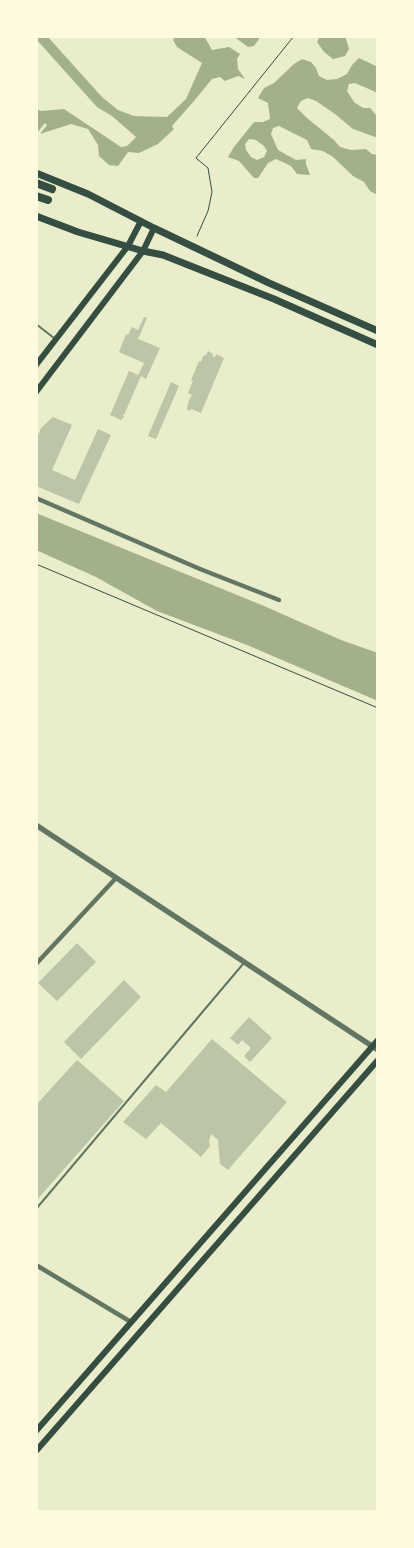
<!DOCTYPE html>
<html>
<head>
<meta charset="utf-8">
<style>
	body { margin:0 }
	#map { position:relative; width:414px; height:1548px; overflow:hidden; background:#e9edc9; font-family:"Work Sans",sans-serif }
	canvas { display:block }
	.frame { position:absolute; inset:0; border:38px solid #fefae0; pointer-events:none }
</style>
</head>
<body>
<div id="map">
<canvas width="414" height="1548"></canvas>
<div class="frame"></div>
</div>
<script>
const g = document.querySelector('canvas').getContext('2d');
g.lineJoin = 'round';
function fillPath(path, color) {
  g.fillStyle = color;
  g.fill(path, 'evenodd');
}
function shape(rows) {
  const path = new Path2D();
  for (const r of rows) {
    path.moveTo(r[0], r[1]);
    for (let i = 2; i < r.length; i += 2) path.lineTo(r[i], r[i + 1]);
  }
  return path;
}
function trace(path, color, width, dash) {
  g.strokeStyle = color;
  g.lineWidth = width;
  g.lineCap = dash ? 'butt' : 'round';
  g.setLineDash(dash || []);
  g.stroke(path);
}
fillPath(shape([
	[36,36,47,36,102,97,118,110,134,116,167,117,186,99,202,63,177,47,173,40,176,36,204,36,212,50,229,47,240,54,237,59,238,69,245,79,238,76,225,81,220,77,212,79,194,101,172,126,174,129,158,144,139,153,128,152,118,166,109,165,99,156,98,145,88,129,71,124,40,134,47,125,45,123,36,134,36,109,41,111,64,109,121,147,127,146,136,137,112,116,97,107,36,39],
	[233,36,261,36,254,46,248,47],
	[320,36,345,36,349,49,345,56,333,59,324,52,317,42],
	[359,58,378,67,378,93,355,83,349,84,347,91,354,102,363,108,370,108,378,117,378,138,353,129,335,114,316,101,308,98,301,101,297,108,307,118,334,140,340,147,351,150,366,149,372,154,378,155,378,195,370,191,364,182,353,176,333,157,323,151,311,149,307,140,279,126,273,128,271,134,278,150,296,160,306,159,306,164,310,175,297,174,291,166,276,159,268,163,258,178,254,178,239,161,228,157,234,147,254,122,263,122,270,119,268,103,258,98,264,88,274,83,294,64,302,59,311,62,316,68,319,76,327,80,337,79,347,74,352,65],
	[249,139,256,140,264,146,267,151,264,157,257,160,251,157,246,150,245,144],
	[36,513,264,606,341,640,378,653,378,701,247,645,157,611,96,577,36,550]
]), '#a3b18a');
fillPath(shape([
	[144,317,147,318,138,339,160,348,146,379,141,376,124,415,122,414,124,417,121,420,110,415,129,371,138,375,144,363,119,352,126,334,128,335,132,327,138,330],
	[208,351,213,354,212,356,215,357,216,354,224,358,201,413,191,409,189,411,187,409,188,403,192,395,188,393,193,381,191,380,199,361,201,362,203,356,206,355],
	[171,382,179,386,156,439,148,436],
	[53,417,72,425,52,470,75,480,98,429,111,435,79,504,36,486,36,440,41,428],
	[77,943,96,962,57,1001,38,983],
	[124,980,141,997,81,1059,64,1042],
	[249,1017,272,1038,250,1062,244,1056,251,1048,242,1040,238,1045,230,1038],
	[212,1039,287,1102,228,1170,220,1164,218,1140,211,1134,209,1141,210,1146,201,1157,161,1123,146,1139,123,1122,156,1085,166,1092],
	[77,1060,124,1101,36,1201,36,1105]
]), '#bcc5a7');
trace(shape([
	[197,236,208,211,212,192,208,168,196,158,294,36],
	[36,564,378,708]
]), '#344e41', 1);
trace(shape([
	[36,324,54,338],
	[36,1209,243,964]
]), '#617663', 2);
trace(shape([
	[36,498,200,569,279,600],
	[36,964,116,878],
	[36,1265,131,1322]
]), '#617663', 4.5);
trace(shape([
	[36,825,378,1050]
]), '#617663', 5.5);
trace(shape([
	[36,365,128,246,141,221],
	[36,392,143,251,154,228],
	[36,1431,378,1040],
	[36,1451,378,1060]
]), '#344e41', 6);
trace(shape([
	[36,173,88,194,154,228,269,283,378,331],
	[36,216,78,232,143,251,163,255,274,299,378,345]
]), '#344e41', 7);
trace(shape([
	[36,183,52,189],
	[36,196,48,200]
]), '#344e41', 8);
</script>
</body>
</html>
